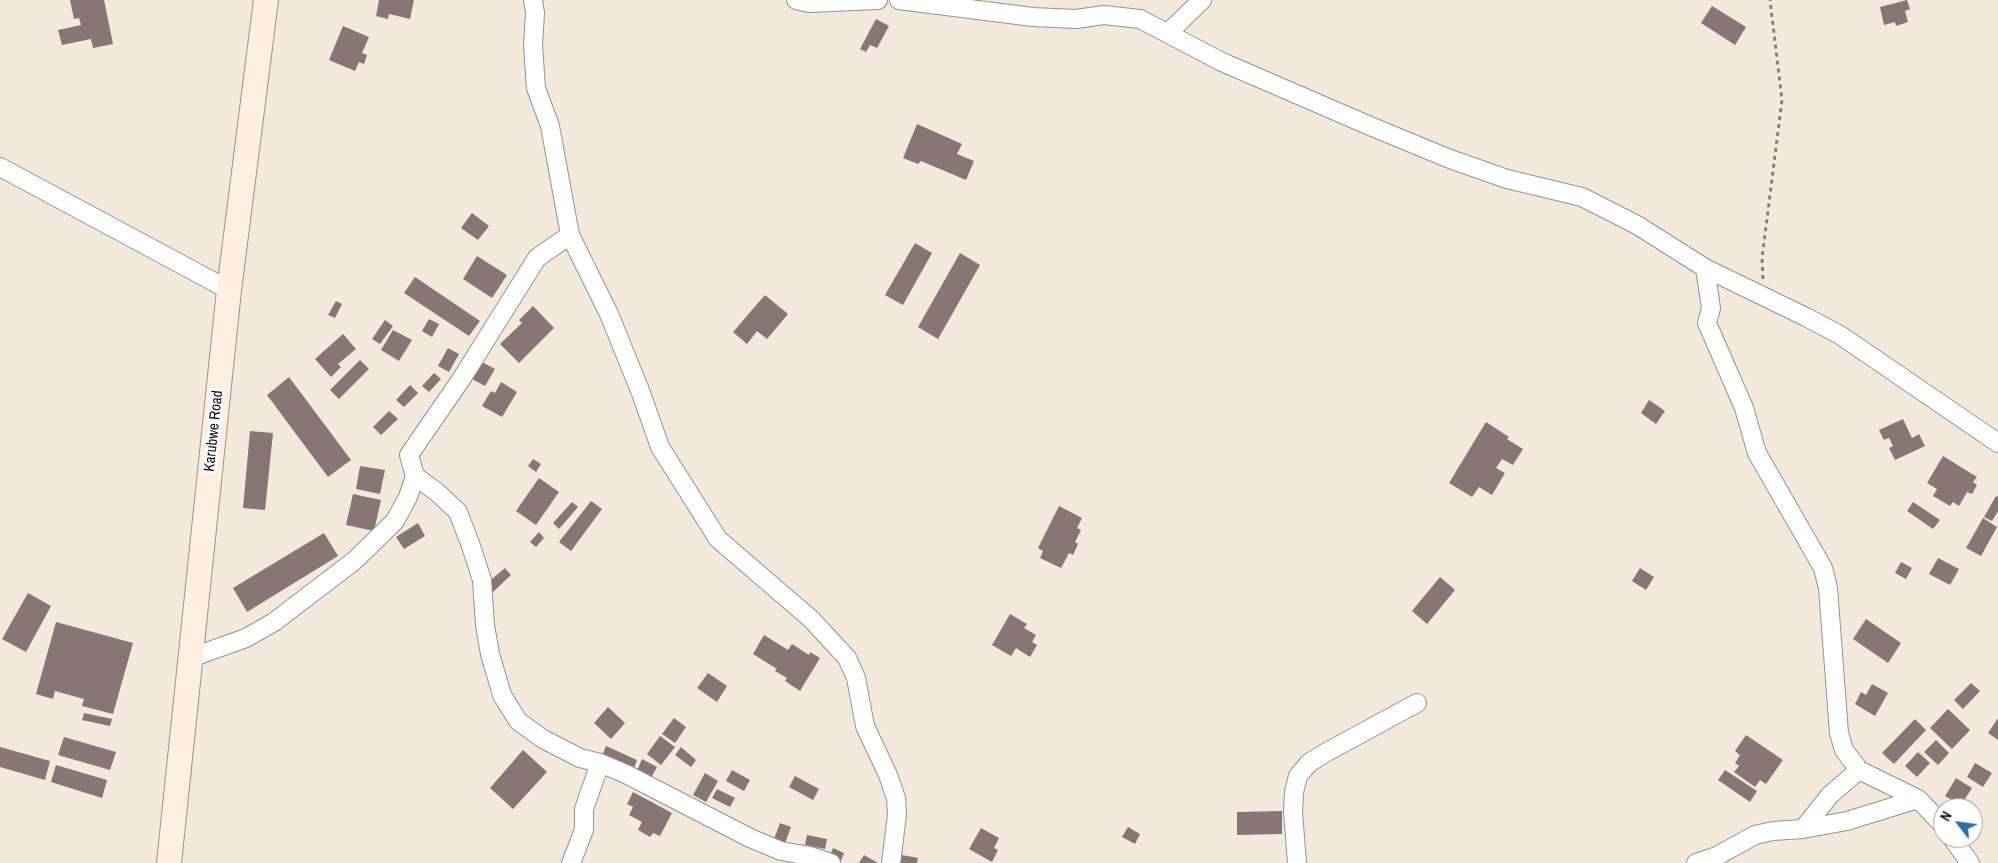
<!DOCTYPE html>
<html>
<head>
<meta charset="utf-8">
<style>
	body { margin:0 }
	#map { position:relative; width:1998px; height:863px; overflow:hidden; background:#f3e8dc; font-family:"Archivo Narrow",sans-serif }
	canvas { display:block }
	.north { position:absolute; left:1933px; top:798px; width:50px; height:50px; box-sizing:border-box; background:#fff; border:1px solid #a09e9d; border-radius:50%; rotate:300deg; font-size:14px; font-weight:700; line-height:20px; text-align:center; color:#110d09 }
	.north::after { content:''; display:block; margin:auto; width:18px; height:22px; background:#2d6fa5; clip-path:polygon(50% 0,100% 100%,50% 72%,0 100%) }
</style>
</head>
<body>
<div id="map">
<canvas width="1998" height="863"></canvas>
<div class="north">N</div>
</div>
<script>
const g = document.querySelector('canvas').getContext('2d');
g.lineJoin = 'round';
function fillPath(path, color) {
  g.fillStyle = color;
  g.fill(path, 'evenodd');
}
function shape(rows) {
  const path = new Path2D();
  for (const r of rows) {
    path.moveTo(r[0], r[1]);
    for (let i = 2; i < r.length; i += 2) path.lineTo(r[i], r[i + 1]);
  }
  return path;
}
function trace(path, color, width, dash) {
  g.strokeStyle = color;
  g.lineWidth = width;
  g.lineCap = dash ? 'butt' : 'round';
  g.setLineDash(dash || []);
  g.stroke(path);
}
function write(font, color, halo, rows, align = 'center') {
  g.font = font + ' "Archivo Narrow",sans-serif';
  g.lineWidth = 5;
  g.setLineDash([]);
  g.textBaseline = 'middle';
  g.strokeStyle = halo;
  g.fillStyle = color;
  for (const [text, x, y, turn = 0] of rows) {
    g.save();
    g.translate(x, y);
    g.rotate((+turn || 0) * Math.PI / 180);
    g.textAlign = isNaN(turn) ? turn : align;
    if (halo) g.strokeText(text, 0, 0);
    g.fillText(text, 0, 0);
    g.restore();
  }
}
fillPath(shape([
	[70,0,104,0,113,44,93,48,91,39,62,45,58,30,81,25,79,18,74,19],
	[379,0,414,0,410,19,389,14,388,19,376,16],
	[1907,0,1910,9,1905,11,1908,22,1896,26,1895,22,1884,25,1880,7],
	[1712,6,1746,27,1735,45,1701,23],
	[876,19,889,26,877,48,870,45,866,52,860,49],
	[343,26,369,37,362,53,367,55,364,64,359,62,355,71,329,60],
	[917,124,962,144,957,154,974,161,966,180,921,161,918,164,903,158],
	[472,213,489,226,478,240,461,228],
	[915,243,932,253,903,305,885,295],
	[960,253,980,265,938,339,918,327],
	[477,256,507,275,492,298,463,279],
	[415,277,480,321,469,336,404,293],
	[765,295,788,314,767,339,757,331,747,344,733,332],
	[336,301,342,304,335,318,328,315],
	[533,306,554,328,519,363,500,344,522,323,519,320],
	[429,319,439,324,432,337,422,331],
	[385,320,393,326,380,344,372,339],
	[393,330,412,340,399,361,381,350],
	[343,334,356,349,338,364,341,367,331,377,315,359],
	[448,348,459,354,449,372,438,366],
	[360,360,369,369,339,399,330,390],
	[482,362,495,369,485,386,472,379],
	[434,373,441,379,429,392,422,386],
	[289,377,351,460,328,477,267,395],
	[501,382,517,392,502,417,482,406,491,391,495,393],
	[410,385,418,393,404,407,396,400],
	[1649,400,1665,411,1656,424,1641,413],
	[389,411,398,419,381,435,373,427],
	[1903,419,1912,438,1919,434,1925,446,1895,460,1889,448,1893,446,1889,438,1884,440,1879,430],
	[1486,422,1509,437,1507,439,1523,449,1513,465,1502,459,1496,468,1505,473,1492,495,1479,487,1472,497,1449,483],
	[250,431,273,433,265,510,243,508],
	[1943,456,1977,477,1973,482,1977,485,1972,494,1967,492,1959,506,1953,502,1950,506,1933,496,1937,489,1927,483],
	[533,459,541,464,536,472,528,466],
	[360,466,385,470,380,494,356,489],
	[539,478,559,492,536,525,516,511],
	[353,494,381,500,374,531,346,525],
	[1996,496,1998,497,1998,511,1992,521,1984,517],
	[591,501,602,509,571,551,559,542],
	[572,502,578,507,559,529,553,523],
	[1913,502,1940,520,1933,529,1907,511],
	[1059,506,1082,518,1077,528,1081,530,1075,542,1078,544,1073,555,1069,553,1061,568,1040,558,1043,551,1038,548],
	[1983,518,1997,527,1981,556,1966,548],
	[418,523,425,536,404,549,396,537],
	[539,532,544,538,536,547,530,542],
	[324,533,338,556,247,612,233,588],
	[1938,558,1959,569,1950,585,1929,574],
	[1901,562,1912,568,1906,579,1895,573],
	[505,568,511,575,493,592,486,584],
	[1640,568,1654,577,1646,590,1632,581],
	[1440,577,1455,590,1427,624,1412,611],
	[28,593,51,606,26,652,2,639],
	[1010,614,1027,624,1024,628,1036,635,1032,642,1037,645,1030,657,1016,648,1011,656,992,645],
	[1866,619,1901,643,1888,663,1853,639],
	[56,622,133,643,113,714,82,706,84,699,55,691,53,699,36,694],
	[764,635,788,650,792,644,809,655,810,652,820,658,800,691,785,681,787,678,775,671,777,669,753,654],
	[708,673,727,686,717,702,697,688],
	[1971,683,1980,691,1963,709,1954,700],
	[1872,684,1888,693,1875,716,1855,704,1861,692,1866,695],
	[608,707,625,723,611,739,594,723],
	[1948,709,1970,730,1952,749,1930,728],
	[84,713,112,719,110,726,82,720],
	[674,718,686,727,675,743,662,734],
	[1998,718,1998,740,1988,733],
	[1915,719,1926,730,1894,764,1882,753],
	[1746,735,1783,760,1766,784,1760,780,1755,787,1734,772,1739,766,1735,763,1740,755,1735,751],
	[660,736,675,747,661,765,647,754],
	[64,737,116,752,110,770,58,755],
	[1936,740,1949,753,1938,765,1924,752],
	[606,746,637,760,633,771,602,756],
	[0,747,50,761,45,780,0,767],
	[681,747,696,760,691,767,675,755],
	[523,750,547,772,513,809,490,788],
	[1918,752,1930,763,1917,777,1905,766],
	[642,759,657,767,651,778,637,771],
	[1975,763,1992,773,1983,787,1967,777],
	[56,765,107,780,102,798,51,782],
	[732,770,750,780,744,791,726,781],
	[1725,770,1757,791,1750,802,1718,780],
	[705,773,718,781,706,802,693,795],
	[795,776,819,789,813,800,789,787],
	[1956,778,1972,788,1961,805,1945,796],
	[717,789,735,798,730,807,712,798],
	[633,792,672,813,660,836,653,833,650,837,638,830,642,822,629,815,633,807,627,804],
	[1282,811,1282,834,1237,835,1237,812],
	[780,823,791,827,785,843,774,839],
	[1128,827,1140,834,1135,844,1122,837],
	[981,828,999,838,994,848,998,850,992,862,969,849],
	[807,835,827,839,825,849,805,845],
	[833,848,844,853,841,861,830,856],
	[864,855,878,863,859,863],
	[902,855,918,858,917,863,900,863]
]), '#867674');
const street = shape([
	[533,0,535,13,533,45,536,88,550,126,570,235,609,314,641,393,660,447,718,539,811,619,847,658,856,678,865,726,888,775,896,798,897,815,891,863],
	[796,0,809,3,878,0],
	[899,0,1033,17,1076,19,1104,15,1140,19,1222,62,1370,126,1450,159,1507,179,1582,197,1637,225,1705,268,1806,317,1840,335,1998,443],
	[1168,33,1202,0],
	[0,167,229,290],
	[1705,268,1711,308,1707,323,1744,408,1757,453,1823,568,1828,588,1839,733,1844,750,1859,770,1918,799,1943,825],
	[415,476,438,493,458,512,471,546,482,580,485,625,490,654,502,695,518,721,543,739,580,758,600,763,626,774,750,838,781,851,810,856,831,863],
	[190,658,246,638,274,622,354,561,395,521,408,497,415,476,409,455,462,378,537,258,570,235],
	[1803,829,1830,795,1859,770],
	[1952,838,1970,863],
	[571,863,584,830,584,809,600,763],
	[1297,863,1293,812,1294,792,1298,776,1309,763,1325,753,1417,703],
	[1696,863,1717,856,1755,835,1773,831,1803,829,1847,821,1918,799]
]);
const secondary = shape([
	[169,863,229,290,266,0]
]);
trace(street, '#9a9185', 20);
trace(secondary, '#9a9185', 26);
trace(shape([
	[1763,279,1762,258,1782,100,1770,0]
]), '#888178', 3, [4, 4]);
trace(street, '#fff', 18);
trace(secondary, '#ffeee4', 24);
write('15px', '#110d09', '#fff', [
	["Karubwe Road",214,431,-84]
]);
</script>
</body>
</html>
